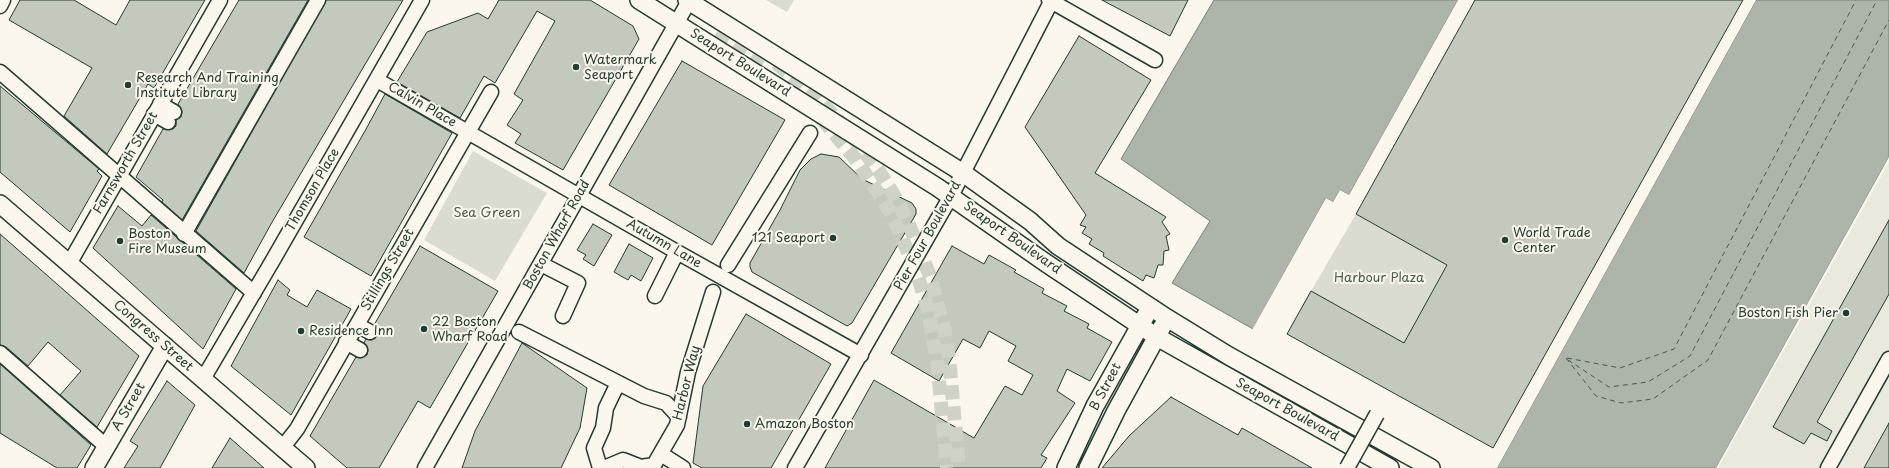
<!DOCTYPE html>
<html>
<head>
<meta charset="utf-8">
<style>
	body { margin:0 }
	canvas { display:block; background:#fbf7ec }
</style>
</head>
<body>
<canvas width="1889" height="468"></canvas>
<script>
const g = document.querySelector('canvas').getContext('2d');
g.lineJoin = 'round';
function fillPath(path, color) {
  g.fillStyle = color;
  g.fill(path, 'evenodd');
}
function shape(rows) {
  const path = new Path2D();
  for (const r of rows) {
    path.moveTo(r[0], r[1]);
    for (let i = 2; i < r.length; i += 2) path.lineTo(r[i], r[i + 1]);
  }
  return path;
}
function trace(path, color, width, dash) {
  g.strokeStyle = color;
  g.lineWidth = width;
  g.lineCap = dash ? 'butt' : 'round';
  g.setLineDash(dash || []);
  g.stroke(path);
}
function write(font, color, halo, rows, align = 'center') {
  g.font = font + ' "Playpen Sans",sans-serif';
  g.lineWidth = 4;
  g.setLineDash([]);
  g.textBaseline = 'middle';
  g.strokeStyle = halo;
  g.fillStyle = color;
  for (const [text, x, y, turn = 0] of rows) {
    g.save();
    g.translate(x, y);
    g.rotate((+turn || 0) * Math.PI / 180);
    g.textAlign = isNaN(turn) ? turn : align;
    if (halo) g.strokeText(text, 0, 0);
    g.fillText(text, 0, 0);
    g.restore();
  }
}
fillPath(shape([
	[1889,157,1889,468,1716,468]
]), '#eae9de');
fillPath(shape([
	[766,0,794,0,787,12],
	[473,151,547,193,495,281,424,240],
	[1356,214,1447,265,1404,343,1311,291]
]), '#dbdcd1');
const water = shape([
	[1214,0,1458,0,1349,195,1340,190,1333,202,1326,198,1253,329,1172,283,1210,221,1121,159,1214,0],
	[1756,0,1889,0,1889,157,1716,468,1497,468,1756,0]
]);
fillPath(water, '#adb4aa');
trace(water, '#74847b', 1);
fillPath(shape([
	[1458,0,1460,0,1351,196,1348,197,1340,193,1334,203,1327,201,1255,330,1252,330,1326,198,1333,202,1340,190,1349,195],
	[1754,0,1756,0,1497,468,1495,468],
	[1889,157,1889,162,1718,468,1716,468]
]), '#fbf7ec');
trace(shape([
	[1566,358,1596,396,1621,403,1653,399,1708,360,1889,20],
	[1567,358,1620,368,1674,349,1856,0],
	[1568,360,1609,387,1648,382,1690,356,1877,0]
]), '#425b52', 1, [5, 4]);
const building = shape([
	[20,0,74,0,116,25,130,0,205,0,154,88,148,84,107,154,64,116,92,68,9,20,20,0],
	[239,0,308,0,182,220,162,202,163,200,136,177,163,129,173,129,176,126,176,120,181,117,182,112,178,104,239,0],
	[326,0,403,0,271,224,244,273,196,231,326,0],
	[499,0,590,0,633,26,639,39,563,170,515,143,521,134,507,125,523,100,514,94,555,21,537,11,495,83,484,76,460,118,397,82,427,32,478,13,488,19,499,0],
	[1102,0,1188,0,1170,36,1102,0],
	[1475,0,1743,0,1493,448,1287,334,1311,291,1404,343,1447,265,1356,214,1475,0],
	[1079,36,1151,80,1095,173,1166,217,1162,222,1170,234,1166,236,1169,250,1164,251,1163,265,1158,265,1154,278,1146,275,1143,281,1103,256,1104,253,1089,244,1092,239,1082,233,1086,227,1080,225,1086,215,1025,127,1079,36],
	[682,61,785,120,712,245,609,185,682,61],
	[0,86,99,169,97,171,102,176,70,232,0,172,0,86],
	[385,94,452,133,371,276,304,237,365,131,385,94],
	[821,154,839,157,862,179,912,203,916,209,916,214,852,323,847,326,752,272,750,267,750,263,780,210,800,170,811,159,821,154],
	[118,206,142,226,151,215,236,289,203,349,93,248,118,206],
	[1889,220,1889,294,1817,422,1832,431,1827,441,1811,433,1804,444,1773,427,1889,220],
	[593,224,612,235,594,266,583,259,586,255,577,250,593,224],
	[0,234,139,356,97,427,60,395,81,371,48,342,28,366,6,347,0,345,0,234],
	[629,244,653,258,641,281,631,275,628,280,614,272,629,244],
	[420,246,498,291,430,408,418,401,379,468,347,468,310,436,356,357,360,358,367,355,368,350,364,343,366,339,371,340,377,336,378,331,374,325,420,246],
	[952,246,984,264,989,255,1016,270,1014,272,1044,289,1042,293,1067,306,1064,311,1089,324,1087,328,1112,342,1090,381,1067,369,1057,391,1075,403,1041,455,1047,458,1041,468,825,468,874,380,974,438,1005,386,1022,395,1033,375,1008,361,1016,346,989,331,980,348,963,339,939,381,891,353,952,246],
	[278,280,290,290,287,295,307,307,317,290,351,309,291,415,231,366,278,280],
	[746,314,831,364,771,468,702,468,693,463,703,386,746,314],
	[522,343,587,388,580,428,561,468,462,468,475,431,522,343],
	[0,364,91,445,77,468,57,468,0,433,0,364],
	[167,381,195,405,160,468,124,468,138,446,130,441,167,381],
	[1171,397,1238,435,1242,428,1312,468,1102,468,1129,436,1171,397],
	[1889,423,1889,468,1864,468,1889,423],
	[230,438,264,468,212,468,230,438]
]);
fillPath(building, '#c4c9be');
trace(building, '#1f3d34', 1);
trace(shape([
	[714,37,761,67],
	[776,63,812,93,839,121],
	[821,118,854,157,885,203,898,228,919,280,927,306,937,360,947,468],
	[852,136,879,171,895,197,908,222,930,276,945,332,949,358,959,468]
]), '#cfd2c7', 14, [14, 7]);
const minor = shape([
	[1049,0,1155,60],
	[0,6,3,0],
	[0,72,254,293],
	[377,80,677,252,861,355],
	[160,104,174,112],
	[154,114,168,122],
	[184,234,318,0],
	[69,264,220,0],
	[541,264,578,283,563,316],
	[728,265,810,133],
	[655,296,677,252],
	[357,325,370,332],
	[519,332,644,396,666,403,679,417],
	[346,342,360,350],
	[0,353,107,447],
	[203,379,273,260,422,0],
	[283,447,297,429,491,92],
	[661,454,683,468],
	[425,468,689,1],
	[600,468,594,448,603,428,606,408,618,383],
	[604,468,623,460,641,467,654,465,677,425,688,372,713,292],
	[795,468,951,196,1052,0],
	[1828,468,1889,359]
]);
const major = shape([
	[639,0,937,187,1046,263,1157,337,1390,468],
	[687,0,963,173,1030,221,1058,246,1167,318,1229,356,1431,468],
	[0,204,306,468],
	[94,468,165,346],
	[1066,468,1095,406,1146,315],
	[1088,468,1116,411,1162,327]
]);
trace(minor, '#1f3d34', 17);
trace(major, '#1f3d34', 20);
trace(minor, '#fbf7ec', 14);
trace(major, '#fbf7ec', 17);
const minorBridge = shape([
	[1347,468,1377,414]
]);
trace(minorBridge, '#1f3d34', 17, []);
trace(minorBridge, '#fbf7ec', 14);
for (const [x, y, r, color] of [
	[576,67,4,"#1f3d34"],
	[128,85,4,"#1f3d34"],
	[833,238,4,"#1f3d34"],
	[1505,240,4,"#1f3d34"],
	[120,241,4,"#1f3d34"],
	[1846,313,4,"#1f3d34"],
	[424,329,4,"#1f3d34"],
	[301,331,4,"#1f3d34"],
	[747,424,4,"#1f3d34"]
]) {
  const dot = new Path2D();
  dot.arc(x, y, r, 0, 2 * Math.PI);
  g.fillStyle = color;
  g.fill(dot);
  trace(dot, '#fbf7ec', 1.5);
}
write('13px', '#1f3d34', '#fbf7ec', [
	["Watermark",584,60],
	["Seaport",584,75],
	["Research And Training",136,78],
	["Institute Library",136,93],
	["World Trade",1513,233],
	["Center",1513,248],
	["Boston",128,234],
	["Fire Museum",128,249],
	["121 Seaport",825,238,"right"],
	["Boston Fish Pier",1838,313,"right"],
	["22 Boston",432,322],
	["Wharf Road",432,337],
	["Residence Inn",309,331],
	["Amazon Boston",755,424]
], 'left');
write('13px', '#1f3d34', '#fbf7ec', [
	["Seaport Boulevard",740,63,32],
	["Calvin Place",422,105,30],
	["Farnsworth Street",126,163,-60],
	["Thomson Place",313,190,-60],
	["Boston Wharf Road",557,235,-61],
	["Pier Four Boulevard",928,236,-61],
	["Seaport Boulevard",1012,238,35],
	["Autumn Lane",664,244,30],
	["Stillings Street",388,270,-60],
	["Congress Street",153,336,41],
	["Harbor Way",687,383,-76],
	["B Street",1106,387,-62],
	["A Street",129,407,-60],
	["Seaport Boulevard",1287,410,29]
]);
write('13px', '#455d53', '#fbf7ec', [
	["Sea Green",487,213],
	["Harbour Plaza",1379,278]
]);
</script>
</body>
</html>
